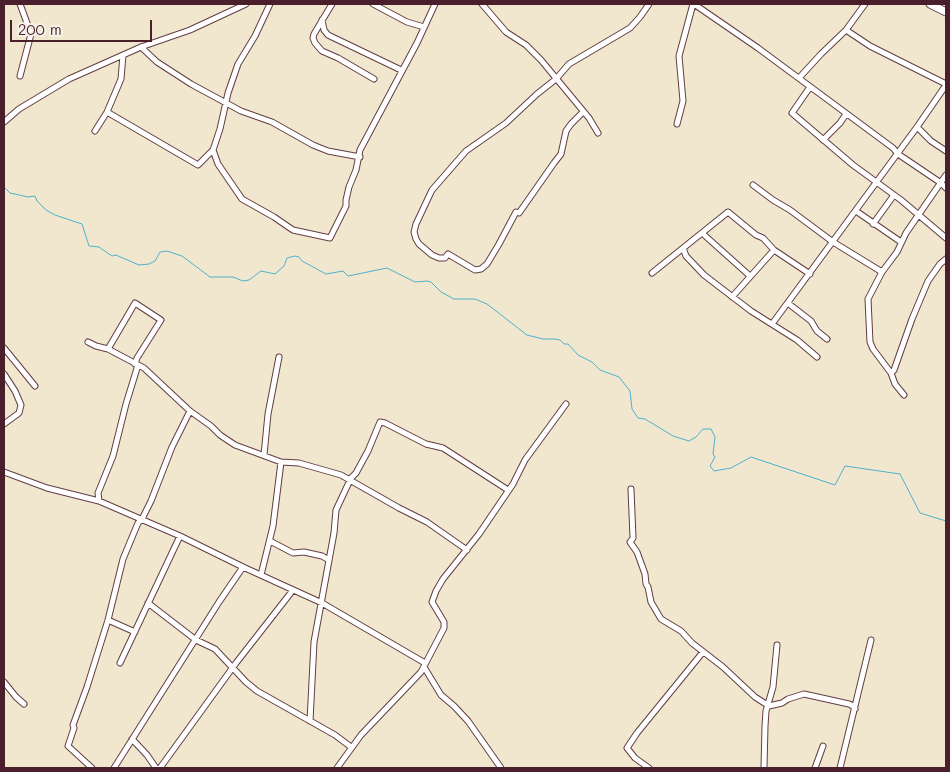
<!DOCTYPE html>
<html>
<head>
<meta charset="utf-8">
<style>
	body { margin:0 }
	#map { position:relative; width:950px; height:772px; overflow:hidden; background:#f1e7cf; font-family:Mali,sans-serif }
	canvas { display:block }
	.frame { position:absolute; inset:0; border:5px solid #4a1f2b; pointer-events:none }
	.scale { position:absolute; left:10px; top:20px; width:142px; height:22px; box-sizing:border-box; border:2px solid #4a1f2b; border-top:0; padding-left:6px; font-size:15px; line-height:18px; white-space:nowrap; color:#4a1f2b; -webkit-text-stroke:4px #f7f3e8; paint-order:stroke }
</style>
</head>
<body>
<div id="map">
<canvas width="950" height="772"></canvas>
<div class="frame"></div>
<div class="scale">200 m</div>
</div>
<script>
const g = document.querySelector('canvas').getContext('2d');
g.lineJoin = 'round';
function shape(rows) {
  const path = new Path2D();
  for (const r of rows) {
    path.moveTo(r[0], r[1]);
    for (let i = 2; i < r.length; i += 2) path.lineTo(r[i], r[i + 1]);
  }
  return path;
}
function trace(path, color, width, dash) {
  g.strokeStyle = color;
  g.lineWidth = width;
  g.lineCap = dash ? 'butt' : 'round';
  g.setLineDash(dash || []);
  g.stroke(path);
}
trace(shape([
	[4,187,10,193,28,197,35,196,37,201,46,210,55,215,82,224,89,246,99,247,112,256,116,255,139,265,149,264,155,261,160,252,167,251,182,256,210,277,233,277,243,281,249,280,261,271,275,274,284,266,287,258,295,256,299,257,302,261,326,274,343,271,348,276,387,268,415,282,427,281,431,282,441,292,454,299,475,299,487,304,527,335,543,339,555,339,560,340,564,344,568,344,578,355,592,362,600,370,619,377,630,391,632,409,638,418,645,419,673,436,689,441,696,437,703,429,711,429,715,437,713,454,715,457,710,466,714,471,731,468,751,457,835,485,845,466,900,474,920,513,946,521]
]), '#4eb0cd', 1);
const minor = shape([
	[20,4,31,34,20,76],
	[332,4,314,34,313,38,315,43,322,51,338,58,374,79],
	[373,4,407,22,424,27],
	[482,4,506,32,526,45,541,60,589,118,598,133],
	[694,4,758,48,893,148,898,154,941,183,946,188],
	[322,20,324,30,328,35,401,70],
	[846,30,870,46,946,84],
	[141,47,157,62,191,84,241,111,272,122,313,145,328,151,360,157],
	[799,78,821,54,846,30,865,4],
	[810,87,792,113,853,165,901,200,946,238],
	[107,112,198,165,213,150,220,129,228,93,238,64,255,36,270,4],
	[583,112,571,124,566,131,561,154,554,163,519,213,516,212,499,244,487,264,481,269,475,270,448,254,445,258,439,258,432,255,419,244,416,239,414,232,416,224,432,190,466,151,506,123,537,94,556,79,569,64,630,28,640,17,649,4],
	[4,122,19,109,69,79,141,47,190,30,246,4],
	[677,124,683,101,679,56,693,4],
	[917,127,931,141,946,151],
	[95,131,107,112,121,79,123,55],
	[823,140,840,123,846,114],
	[213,150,218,164,242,199,274,217,293,230,330,238,346,206,346,200,349,187,356,170,360,150,417,43,435,4],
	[753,185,773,200,790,210,833,242,882,272],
	[856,211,901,242],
	[873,224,894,195],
	[702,233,750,276],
	[683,248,686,256,704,275,751,311,797,340,817,357],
	[652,273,728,212,756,235,763,238,774,250,810,274],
	[732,297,774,250],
	[789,304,811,321,817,331,827,339],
	[772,324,917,127,946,85],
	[88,342,96,346,108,349,144,368,190,411,211,426,220,435,235,445,281,462,299,463,341,475,399,508,427,522,467,550],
	[4,348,35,386],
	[108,349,135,303,161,320,137,358,135,364],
	[891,373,894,370,912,319,928,281,940,264,946,259],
	[4,374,15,391,21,405,19,413,4,424],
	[904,395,895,384,891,373,873,349,870,342,868,299,882,272,897,252,906,233,946,175],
	[264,455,268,414,279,357],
	[4,472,47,488,99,501,180,536,243,567,322,603,425,663],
	[631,489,633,538,630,542,637,552,645,574,646,584,648,587,651,602,661,619,681,631,692,643,723,667,755,697,769,706,782,703,788,699,804,694,849,704,853,706,855,709],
	[99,501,98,493,113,456,126,404,138,365],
	[270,541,293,553,304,552,322,556,329,560],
	[261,575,273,526,281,462],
	[148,603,196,640,215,649,246,682,257,691,335,735,351,747],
	[108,620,135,632],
	[120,663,180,536],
	[424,667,441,695,454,706,468,721,501,768],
	[4,682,16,697,24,704],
	[310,721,314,642,334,533,336,510,351,478,356,473,368,451,380,422,385,423,426,444,443,448,508,490],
	[132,739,147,755,156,768],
	[92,768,68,746,74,728,73,725,87,687,108,620,123,559,138,523,142,519,151,501,172,447,190,411],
	[114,768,219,602,243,567],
	[160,768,236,663,293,590],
	[337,768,361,735,421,672,444,628,444,622,432,602,436,591,443,579,479,534,513,484,525,460,566,404],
	[649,768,635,758,627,748,637,733,703,652],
	[764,768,765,726,766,711,773,687,777,645],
	[815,768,823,746],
	[840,768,871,640]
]);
const major = shape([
	[930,4,946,12]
]);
trace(minor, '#633d44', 7);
trace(major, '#633d44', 9);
trace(minor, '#fff', 5);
trace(major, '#fff', 7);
</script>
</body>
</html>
